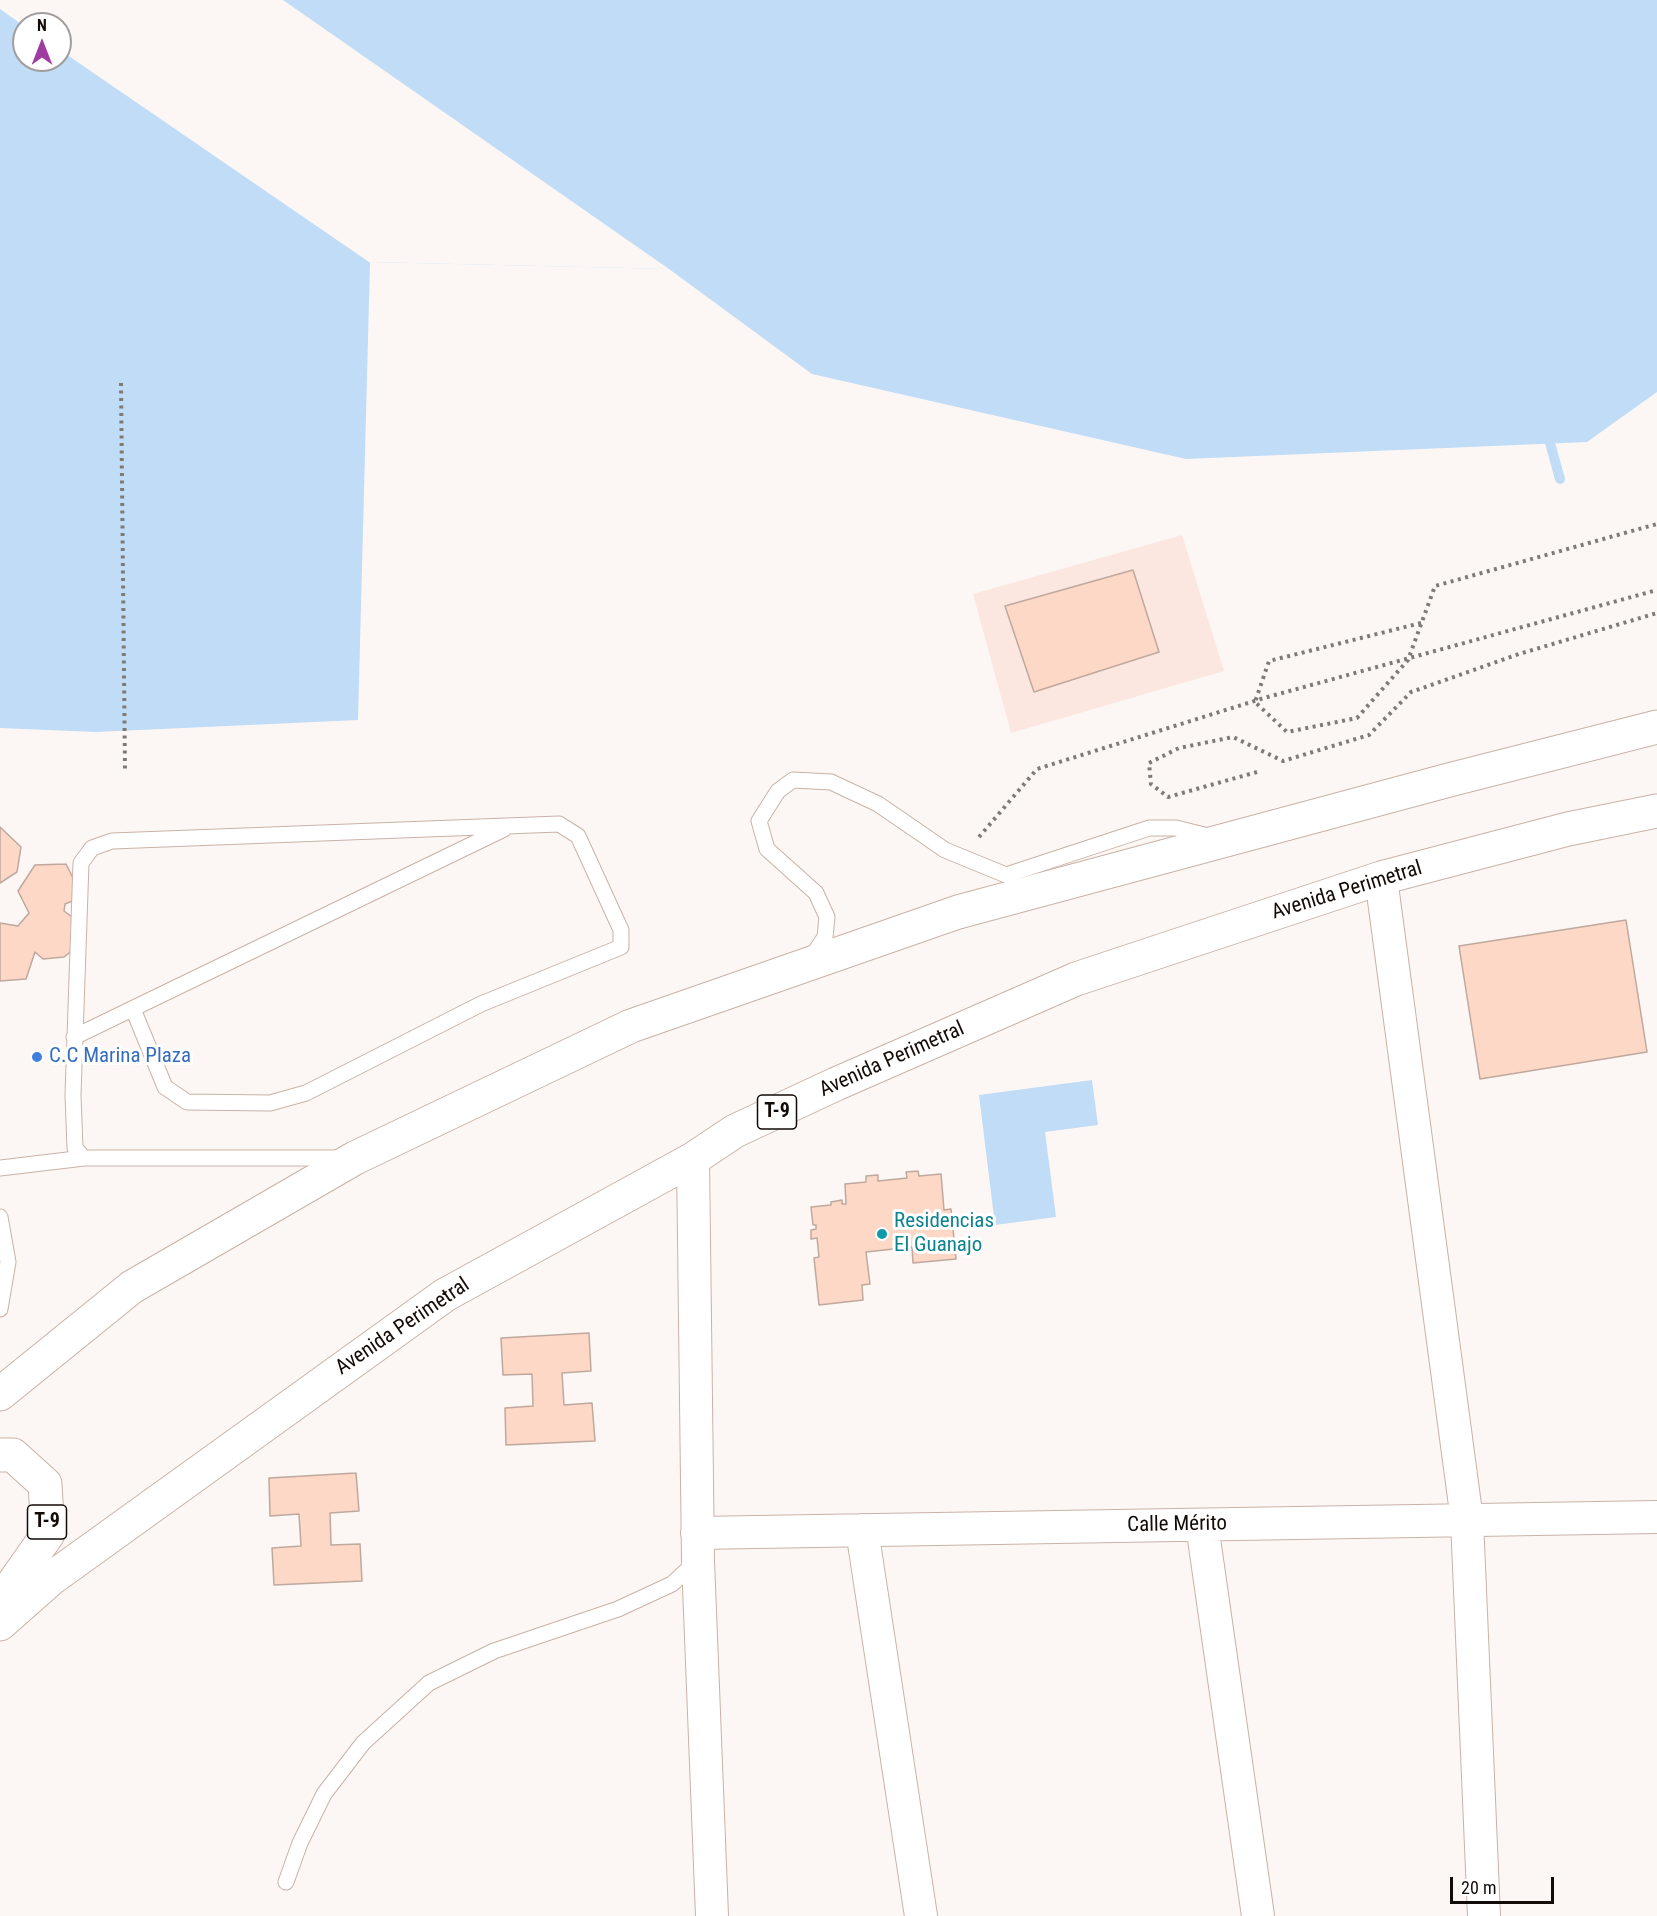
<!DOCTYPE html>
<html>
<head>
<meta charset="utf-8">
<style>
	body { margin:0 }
	#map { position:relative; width:1657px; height:1916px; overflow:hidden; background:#fcf7f4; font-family:"Roboto Condensed",sans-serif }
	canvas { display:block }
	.north { position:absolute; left:12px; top:12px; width:60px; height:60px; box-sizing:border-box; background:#fff; border:2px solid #a09d9c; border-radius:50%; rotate:0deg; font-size:16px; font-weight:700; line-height:24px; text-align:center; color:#120b07 }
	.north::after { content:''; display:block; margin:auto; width:21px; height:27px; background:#a03ca1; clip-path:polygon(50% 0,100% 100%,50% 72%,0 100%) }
	.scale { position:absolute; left:1450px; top:1877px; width:104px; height:27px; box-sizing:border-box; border:3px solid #120b07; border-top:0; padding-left:8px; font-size:18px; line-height:21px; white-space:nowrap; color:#120b07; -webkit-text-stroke:4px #fff; paint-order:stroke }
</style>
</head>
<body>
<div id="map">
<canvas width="1657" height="1916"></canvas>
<div class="north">N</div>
<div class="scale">20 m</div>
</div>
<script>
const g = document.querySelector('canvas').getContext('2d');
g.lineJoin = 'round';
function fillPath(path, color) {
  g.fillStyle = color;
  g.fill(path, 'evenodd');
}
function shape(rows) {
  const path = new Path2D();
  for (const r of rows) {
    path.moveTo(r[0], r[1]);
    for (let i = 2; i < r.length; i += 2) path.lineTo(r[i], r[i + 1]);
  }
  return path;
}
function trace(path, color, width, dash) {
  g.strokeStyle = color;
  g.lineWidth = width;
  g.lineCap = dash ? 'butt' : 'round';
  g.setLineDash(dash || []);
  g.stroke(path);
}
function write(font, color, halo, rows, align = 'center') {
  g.font = font + ' "Roboto Condensed",sans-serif';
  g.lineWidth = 6;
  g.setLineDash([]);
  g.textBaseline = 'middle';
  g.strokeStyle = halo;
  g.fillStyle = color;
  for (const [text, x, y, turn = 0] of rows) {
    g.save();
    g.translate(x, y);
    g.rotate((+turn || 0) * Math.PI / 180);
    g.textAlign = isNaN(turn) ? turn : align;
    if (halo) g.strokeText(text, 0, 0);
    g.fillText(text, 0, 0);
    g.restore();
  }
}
fillPath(shape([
	[1182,535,1224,671,1011,733,973,594]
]), '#fbe7df');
fillPath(shape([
	[0,0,1657,0,1657,392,1587,442,1186,459,812,374,669,269,370,262,358,720,96,732,0,728],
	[24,24,60,24,60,60,24,60],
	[1092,1080,1098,1125,1045,1132,1056,1217,995,1225,979,1095]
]), '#c0dcf7');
fillPath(shape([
	[0,0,283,0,669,269,369,262,60,50,60,24,24,26,0,9]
]), '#fcf7f4');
trace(shape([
	[1550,443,1560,479]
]), '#c0dcf7', 10);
const building = shape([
	[1133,570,1159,652,1034,692,1005,606,1133,570],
	[0,827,21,847,17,872,0,883,0,827],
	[66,864,76,884,75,900,65,904,64,911,76,920,78,946,64,957,43,959,35,952,26,979,0,981,0,923,18,926,29,913,18,891,35,865,66,864],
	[1626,920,1647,1052,1480,1079,1459,946,1626,920],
	[918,1171,919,1176,941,1174,944,1210,951,1209,956,1259,913,1263,912,1247,866,1252,870,1284,862,1285,863,1300,819,1305,814,1258,819,1257,817,1238,811,1239,811,1230,816,1229,816,1225,813,1225,811,1207,831,1205,831,1202,842,1200,842,1204,846,1204,845,1184,866,1182,866,1176,878,1175,878,1181,907,1178,906,1172,918,1171],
	[589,1333,591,1371,562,1373,564,1405,592,1403,595,1441,506,1445,505,1408,533,1406,532,1374,503,1375,501,1338,589,1333],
	[356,1473,359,1511,330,1513,331,1545,360,1544,362,1581,274,1585,272,1548,301,1546,299,1514,270,1516,269,1478,356,1473]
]);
fillPath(building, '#fdd8c7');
trace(building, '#bfa89d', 1.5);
const service = shape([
	[811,958,825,937,827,917,816,893,767,849,759,821,778,791,793,780,831,782,878,804,945,850,1006,875,1149,828,1176,828,1212,837],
	[74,1037,504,829],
	[84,1158,75,1148,73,1095,81,863,92,848,112,841,559,824,578,836,621,930,621,947,481,1004,306,1093,270,1103,187,1102,165,1087,133,1009],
	[0,1168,84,1158,340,1158],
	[0,1217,8,1262,0,1309],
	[286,1882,300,1843,324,1794,363,1743,429,1683,494,1651,618,1609,672,1584,697,1561]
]);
const minor = shape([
	[1381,878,1467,1520,1484,1916],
	[693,1159,698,1561,712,1916],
	[1202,1525,1258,1916],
	[862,1530,921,1916],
	[697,1533,1657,1517]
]);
const primary = shape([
	[0,1394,132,1287,355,1158,631,1026,958,912,1449,780,1657,727],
	[0,1455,13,1455,45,1484,48,1534,0,1602],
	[0,1624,52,1578,445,1295,693,1159,735,1131,836,1084,1076,979,1381,878,1568,829,1657,811]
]);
trace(service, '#c9b2a7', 17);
trace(minor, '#c9b2a7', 34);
trace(primary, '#c9b2a7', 35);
trace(shape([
	[121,383,125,770],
	[1421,623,1269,661,1255,702,1287,732,1357,718,1408,660,1435,586,1657,524],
	[1257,772,1168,797,1151,784,1149,763,1179,748,1233,737,1283,761,1369,735,1411,692,1519,654,1657,613],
	[979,837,1037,769,1264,698,1657,590]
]), '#807a77', 4, [3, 4.5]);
trace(service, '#fff', 15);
trace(minor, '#fff', 32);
trace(primary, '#fff', 33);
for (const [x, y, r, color] of [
	[37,1057,6,"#3f7fe0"],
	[882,1234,6,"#0f9aa8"]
]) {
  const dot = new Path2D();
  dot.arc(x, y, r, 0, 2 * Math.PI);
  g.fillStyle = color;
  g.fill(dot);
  trace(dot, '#fff', 2);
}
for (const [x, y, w] of [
	[777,1112,39],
	[47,1522,39]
]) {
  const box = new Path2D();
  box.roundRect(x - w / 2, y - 17, w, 34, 4.5);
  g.fillStyle = '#fff';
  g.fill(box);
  trace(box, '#120b07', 1.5);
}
write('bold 20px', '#120b07', null, [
	["T-9",777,1112],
	["T-9",47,1522]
]);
write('21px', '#120b07', '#fff', [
	["Avenida Perimetral",1347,891,-17],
	["Avenida Perimetral",892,1060,-24],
	["Avenida Perimetral",403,1327,-34],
	["Calle Mérito",1177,1525,-1]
]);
write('21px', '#366cbe', '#fff', [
	["C.C Marina Plaza",49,1057]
], 'left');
write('21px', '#0d838f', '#fff', [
	["Residencias",894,1222],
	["El Guanajo",894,1246]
], 'left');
</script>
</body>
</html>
